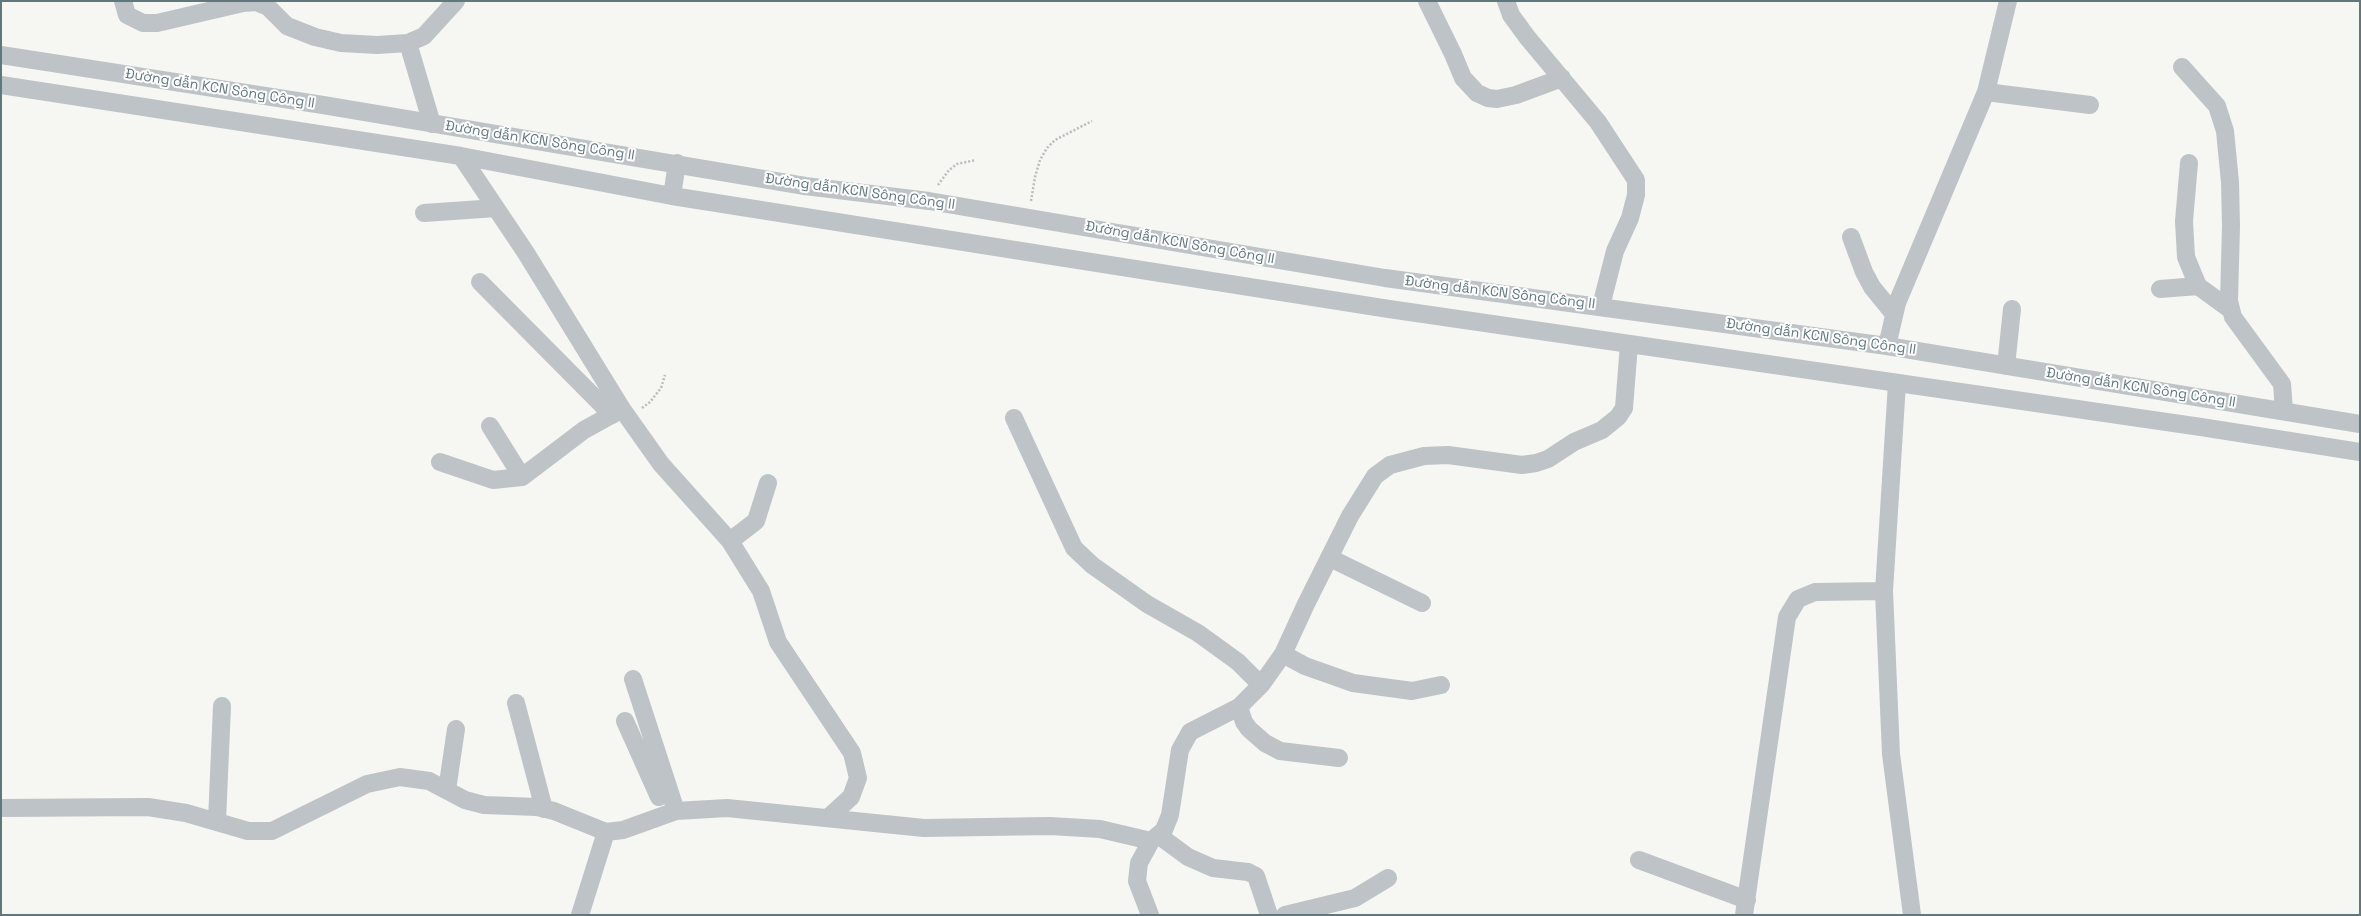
<!DOCTYPE html>
<html>
<head>
<meta charset="utf-8">
<style>
	body { margin:0 }
	#map { position:relative; width:2361px; height:916px; overflow:hidden; background:#f6f6f3; font-family:"Space Grotesk",sans-serif }
	canvas { display:block }
	.frame { position:absolute; inset:0; border:2px solid #61777e; pointer-events:none }
</style>
</head>
<body>
<div id="map">
<canvas width="2361" height="916"></canvas>
<div class="frame"></div>
</div>
<script>
const g = document.querySelector('canvas').getContext('2d');
g.lineJoin = 'round';
function shape(rows) {
  const path = new Path2D();
  for (const r of rows) {
    path.moveTo(r[0], r[1]);
    for (let i = 2; i < r.length; i += 2) path.lineTo(r[i], r[i + 1]);
  }
  return path;
}
function trace(path, color, width, dash) {
  g.strokeStyle = color;
  g.lineWidth = width;
  g.lineCap = dash ? 'butt' : 'round';
  g.setLineDash(dash || []);
  g.stroke(path);
}
function write(font, color, halo, rows, align = 'center') {
  g.font = font + ' "Space Grotesk",sans-serif';
  g.lineWidth = 4;
  g.setLineDash([]);
  g.textBaseline = 'middle';
  g.strokeStyle = halo;
  g.fillStyle = color;
  for (const [text, x, y, turn = 0] of rows) {
    g.save();
    g.translate(x, y);
    g.rotate((+turn || 0) * Math.PI / 180);
    g.textAlign = isNaN(turn) ? turn : align;
    if (halo) g.strokeText(text, 0, 0);
    g.fillText(text, 0, 0);
    g.restore();
  }
}
trace(shape([
	[938,185,949,170,957,164,976,160],
	[1031,201,1035,177,1040,160,1047,148,1055,140,1092,121],
	[642,408,650,402,661,388,665,375]
]), '#b7bcbe', 2.5, [2, 2]);
trace(shape([
	[123,1,127,15,143,23,157,23,243,3,256,2,268,7,287,26,315,37,341,43,377,45,408,43],
	[1427,1,1453,54,1463,78,1477,93,1488,98,1497,99,1516,95,1562,78],
	[1506,1,1511,15,1527,37,1598,122,1636,180,1636,195,1630,218,1615,251,1601,306],
	[1,55,323,105,805,186,929,201,1385,278,1887,346,2360,424],
	[2182,67,2217,106,2225,131,2230,182,2231,226,2229,301,2233,317,2282,384,2284,411],
	[1,85,461,156,672,196,1389,309,2201,427,2360,452],
	[1986,92,2090,105],
	[432,124,408,43,424,36,456,1],
	[461,156,526,253,622,409,661,464,730,541,761,591,778,642,852,753,858,778,851,797,828,818],
	[2189,163,2184,221,2186,257,2198,286,2231,310],
	[672,196,677,163],
	[424,213,496,208],
	[1851,237,1864,272,1872,287,1894,314],
	[480,282,612,415],
	[2160,289,2198,286],
	[1887,346,1897,303,1986,92,2008,1],
	[2006,366,2012,309],
	[1897,383,1884,591,1891,754,1912,915],
	[1014,418,1074,548,1092,565,1147,604,1198,633,1238,662,1261,685],
	[490,426,522,477],
	[440,462,493,480,522,477,584,430,622,409],
	[730,541,756,521,768,483],
	[1330,558,1422,603],
	[1283,654,1305,666,1353,683,1412,691,1441,685],
	[633,679,676,811],
	[516,703,544,809],
	[1239,707,1244,722,1249,729,1265,743,1280,751,1339,758],
	[625,721,659,797],
	[447,790,456,729],
	[1,808,148,807,186,813,248,831,272,831,367,784,400,777,429,781,465,800,484,805,537,807,554,811,606,832,623,830,676,811,727,808,924,828,1050,826,1100,829,1151,841],
	[217,821,222,706],
	[1158,835,1188,857,1213,868,1248,872,1256,876,1269,915],
	[1639,860,1747,900],
	[580,915,606,832],
	[1150,915,1137,881,1139,863,1151,841,1164,830,1170,815,1180,750,1190,732,1239,707,1261,685,1283,654,1306,604,1350,516,1375,476,1390,465,1424,456,1448,455,1522,465,1536,463,1548,459,1574,442,1602,430,1618,417,1624,408,1629,344],
	[1285,915,1355,898,1388,878],
	[1744,915,1787,617,1798,599,1815,592,1884,591]
]), '#bdc3c6', 18);
write('14px', '#61777e', '#fff', [
	["Đường dẫn KCN Sông Công II",220,89,9],
	["Đường dẫn KCN Sông Công II",540,141,9],
	["Đường dẫn KCN Sông Công II",860,192,8],
	["Đường dẫn KCN Sông Công II",1180,243,10],
	["Đường dẫn KCN Sông Công II",1500,293,7],
	["Đường dẫn KCN Sông Công II",1821,337,8],
	["Đường dẫn KCN Sông Công II",2141,388,9]
]);
</script>
</body>
</html>
